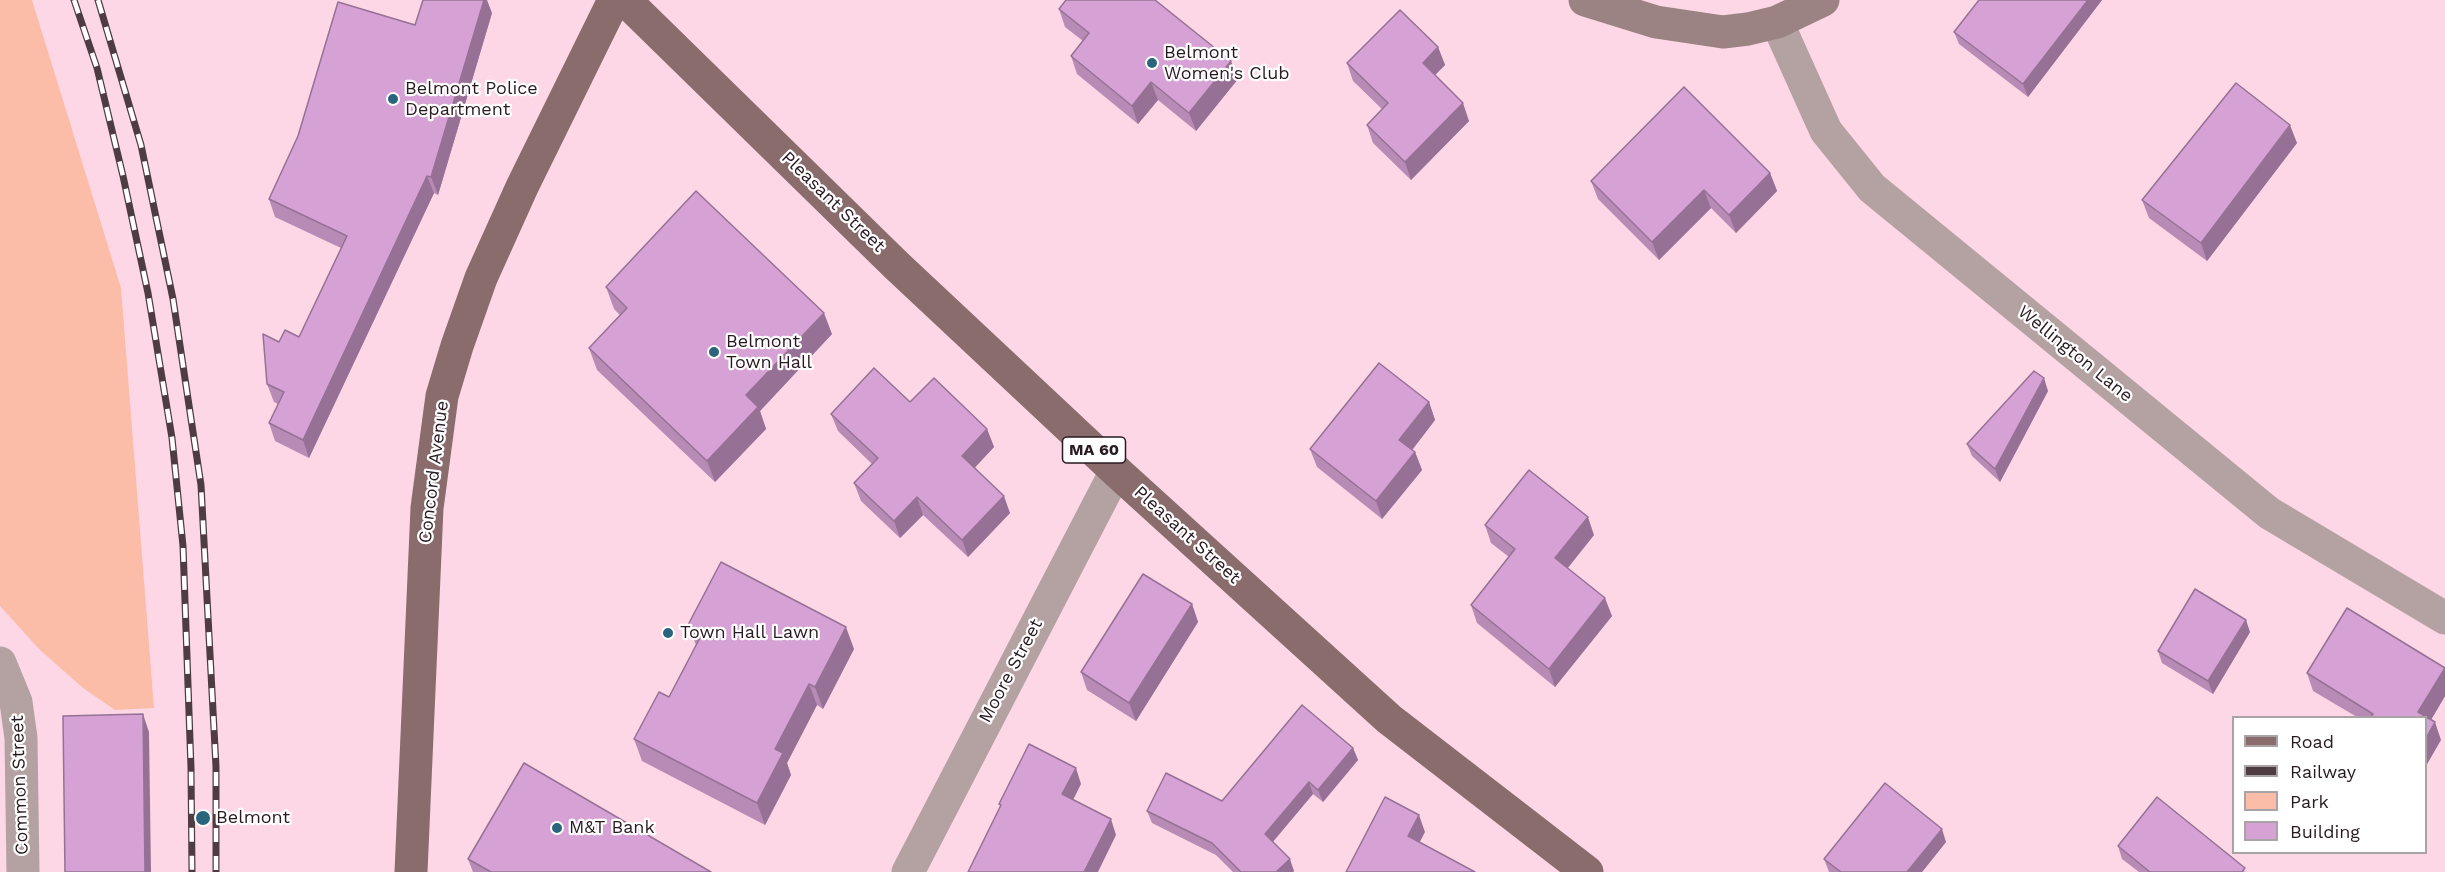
<!DOCTYPE html>
<html>
<head>
<meta charset="utf-8">
<style>
	body { margin:0 }
	#map { position:relative; width:2445px; height:872px; overflow:hidden; background:#fdd7e6; font-family:"Work Sans",sans-serif }
	canvas { display:block }
	.legend { position:absolute; left:2232px; top:716px; width:195px; height:138px; box-sizing:border-box; background:#fff; border:2px solid #a9a3a6; margin:0; padding:8px 10px; list-style:none; font-size:18px; color:#281a20 }
	.legend li { display:flex; align-items:center; gap:12px; height:30px }
	.legend b { width:30px; border:2px solid #a9a3a6 }
</style>
</head>
<body>
<div id="map">
<canvas width="2445" height="872"></canvas>
<ul class="legend">
<li><b style="height:8px;background:#8b6c6d"></b>Road</li>
<li><b style="height:8px;background:#4e3c43"></b>Railway</li>
<li><b style="height:16px;background:#fbbda8"></b>Park</li>
<li><b style="height:16px;background:#d6a2d5"></b>Building</li>
</ul>
</div>
<script>
const g = document.querySelector('canvas').getContext('2d');
g.lineJoin = 'round';
function fillPath(path, color) {
  g.fillStyle = color;
  g.fill(path, 'evenodd');
}
function shape(rows) {
  const path = new Path2D();
  for (const r of rows) {
    path.moveTo(r[0], r[1]);
    for (let i = 2; i < r.length; i += 2) path.lineTo(r[i], r[i + 1]);
  }
  return path;
}
function trace(path, color, width, dash) {
  g.strokeStyle = color;
  g.lineWidth = width;
  g.lineCap = dash ? 'butt' : 'round';
  g.setLineDash(dash || []);
  g.stroke(path);
}
function write(font, color, halo, rows, align = 'center') {
  g.font = font + ' "Work Sans",sans-serif';
  g.lineWidth = 4.5;
  g.setLineDash([]);
  g.textBaseline = 'middle';
  g.strokeStyle = halo;
  g.fillStyle = color;
  for (const [text, x, y, turn = 0] of rows) {
    g.save();
    g.translate(x, y);
    g.rotate((+turn || 0) * Math.PI / 180);
    g.textAlign = isNaN(turn) ? turn : align;
    if (halo) g.strokeText(text, 0, 0);
    g.fillText(text, 0, 0);
    g.restore();
  }
}
fillPath(shape([
	[0,0,32,0,121,288,154,708,115,710,83,688,39,649,0,606]
]), '#fbbda8');
trace(shape([
	[1777,22,1826,131,1872,188,2269,513,2445,618],
	[0,663,16,702,21,738,23,872],
	[908,872,1116,471]
]), '#b4a2a3', 33);
trace(shape([
	[1585,0,1656,22,1723,32,1748,29,1777,22,1823,0]
]), '#9c8383', 33);
trace(shape([
	[625,0,896,265,1116,471,1389,719,1587,872],
	[411,872,427,508,442,396,457,346,481,278,522,187,614,0]
]), '#8b6c6d', 33);
const rail = shape([
	[74,0,97,68,123,176,148,293,172,438,183,546,191,768,192,872],
	[98,0,141,145,173,299,201,485,216,767,216,872]
]);
trace(rail, '#4e3c43', 7);
trace(rail, '#fff', 4.5, [14]);
fillPath(shape([
	[1979,0,2102,0,2028,97,1959,44,1954,32],
	[1059,9,1238,79,1196,131,1158,100,1138,124,1077,74,1071,56,1083,41,1065,27],
	[492,13,438,195,434,193,309,458,275,441,269,423,278,404,274,402,267,384,279,342,299,337,341,248,275,217,269,199],
	[1438,47,1445,65,1435,75,1469,121,1411,180,1373,143,1367,125,1382,109,1353,81,1347,63],
	[2297,143,2207,261,2149,218,2142,200],
	[1770,173,1777,191,1736,233,1711,208,1659,260,1598,199,1591,181],
	[606,287,832,334,760,411,766,429,715,482,597,370,589,348,620,315,614,309],
	[2048,391,2000,482,1972,456,1967,444],
	[910,402,987,429,994,447,975,467,1010,513,968,557,923,515,900,538,861,501,854,483,872,464,838,431,831,414],
	[1429,402,1435,420,1412,450,1415,452,1422,470,1382,519,1317,467,1310,449],
	[1485,525,1594,535,1568,568,1612,616,1555,687,1477,623,1471,605,1509,557,1491,543],
	[1192,604,1198,622,1136,721,1087,690,1081,672],
	[688,625,854,649,823,709,817,705,787,763,791,775,765,825,642,761,634,739,669,697,696,645],
	[2250,632,2213,694,2162,663,2158,651],
	[2445,668,2445,696,2431,720,2441,740,2426,717,2357,717,2313,691,2307,673],
	[1353,748,1358,760,1323,802,1313,794,1273,842,1294,871,1293,872,1233,872,1216,855,1152,823,1147,811,1222,801],
	[1946,842,1922,872,1829,872,1824,859],
	[2118,846,2247,872,2139,872,2122,859],
	[468,859,711,872,473,872]
]), '#b88bb7');
fillPath(shape([
	[484,0,487,0,492,13,438,195,431,177],
	[2088,0,2102,0,2028,97,2023,84],
	[1438,47,1445,65,1429,81,1423,63],
	[1231,61,1238,79,1196,131,1189,113],
	[1151,82,1158,100,1138,124,1132,106],
	[1463,103,1469,121,1411,180,1405,162],
	[2290,125,2297,143,2207,261,2201,243],
	[1770,173,1777,191,1736,233,1729,215],
	[427,176,434,193,309,458,303,440],
	[1704,190,1711,208,1659,260,1652,242],
	[824,313,832,334,760,411,766,429,715,482,707,461,746,395],
	[2044,378,2048,391,2000,482,1995,469],
	[1429,402,1435,420,1406,458,1399,440],
	[987,429,994,447,969,474,962,456],
	[1415,452,1422,470,1382,519,1376,501],
	[1004,496,1010,513,968,557,962,540],
	[917,497,923,515,900,538,894,521],
	[1588,517,1594,535,1561,576,1555,558],
	[1605,598,1612,616,1555,687,1549,669],
	[1192,604,1198,622,1136,721,1129,703],
	[2246,620,2250,632,2213,694,2208,681],
	[846,627,854,649,823,709,815,687],
	[2445,668,2445,696,2426,728,2418,712],
	[809,684,817,705,787,763,791,775,765,825,757,803,775,749],
	[143,714,149,732,151,872,145,872],
	[2435,722,2441,740,2426,766,2426,738],
	[1353,748,1358,760,1323,802,1318,790],
	[1076,768,1081,784,1068,810,1062,794],
	[1309,782,1313,794,1269,846,1265,834],
	[1419,815,1425,832,1414,853,1408,836],
	[1111,819,1116,835,1098,872,1084,872],
	[1942,829,1946,842,1922,872,1907,872],
	[1290,859,1294,871,1293,872,1276,872]
]), '#967195');
const building = shape([
	[423,0,484,0,431,177,427,176,303,440,269,423,284,392,267,384,263,334,279,342,285,330,299,337,347,236,269,199,298,136,338,2,415,25,423,0],
	[1066,0,1155,0,1231,61,1189,113,1151,82,1132,106,1071,56,1089,33,1059,9,1066,0],
	[1979,0,2088,0,2023,84,1954,32,1979,0],
	[1400,10,1438,47,1423,63,1463,103,1405,162,1367,125,1388,103,1347,63,1400,10],
	[2236,83,2290,125,2201,243,2142,200,2236,83],
	[1684,87,1770,173,1729,215,1704,190,1652,242,1591,181,1684,87],
	[696,191,824,313,746,395,758,407,707,461,589,348,627,308,606,287,696,191],
	[1379,363,1429,402,1399,440,1415,452,1376,501,1310,449,1379,363],
	[874,368,910,402,934,378,987,429,962,456,1004,496,962,540,917,497,894,521,854,483,878,458,831,414,874,368],
	[2034,371,2044,378,1995,469,1967,444,2034,371],
	[1529,470,1588,517,1555,558,1605,598,1549,669,1471,605,1515,549,1485,525,1529,470],
	[721,562,846,627,815,687,809,684,775,749,783,753,757,803,634,739,659,692,669,697,703,632,688,625,721,562],
	[1143,574,1192,604,1129,703,1081,672,1143,574],
	[2195,589,2246,620,2208,681,2158,651,2195,589],
	[2347,608,2445,668,2418,712,2435,722,2426,738,2426,717,2371,717,2373,714,2307,673,2347,608],
	[1302,705,1353,748,1318,790,1309,782,1265,834,1290,859,1276,872,1241,872,1212,843,1147,811,1166,773,1222,801,1302,705],
	[143,714,145,872,65,872,63,716,143,714],
	[1029,744,1076,768,1062,794,1111,819,1084,872,968,872,1001,805,999,804,1029,744],
	[524,763,711,872,491,872,468,859,524,763],
	[1885,783,1942,829,1907,872,1841,872,1824,859,1885,783],
	[1385,797,1419,815,1408,836,1475,872,1346,872,1385,797],
	[2157,797,2245,868,2242,872,2150,872,2118,846,2157,797]
]);
fillPath(building, '#d6a2d5');
trace(building, '#967195', 1.5);
for (const [x, y, r, color] of [
	[1152,63,6,"#2a647d"],
	[393,99,6,"#2a647d"],
	[714,352,6,"#2a647d"],
	[668,633,6,"#2a647d"],
	[203,818,8,"#2a647d"],
	[557,828,6,"#2a647d"]
]) {
  const dot = new Path2D();
  dot.arc(x, y, r, 0, 2 * Math.PI);
  g.fillStyle = color;
  g.fill(dot);
  trace(dot, '#fff', 2);
}
for (const [x, y, w] of [
	[1094,450,63]
]) {
  const box = new Path2D();
  box.roundRect(x - w / 2, y - 13, w, 26, 4.5);
  g.fillStyle = '#fff';
  g.fill(box);
  trace(box, '#281a20', 1.5);
}
write('bold 16px', '#281a20', null, [
	["MA 60",1094,450]
]);
write('18px', '#281a20', '#fff', [
	["Belmont",1164,53],
	["Women's Club",1164,74],
	["Belmont Police",405,89],
	["Department",405,110],
	["Belmont",726,342],
	["Town Hall",726,363],
	["Town Hall Lawn",680,633],
	["Belmont",216,818],
	["M&T Bank",569,828]
], 'left');
write('18px', '#281a20', '#fff', [
	["Pleasant Street",833,202,44],
	["Wellington Lane",2075,354,39],
	["Concord Avenue",434,472,-83],
	["Pleasant Street",1187,535,42],
	["Moore Street",1011,671,-62],
	["Common Street",20,785,-92]
]);
</script>
</body>
</html>
